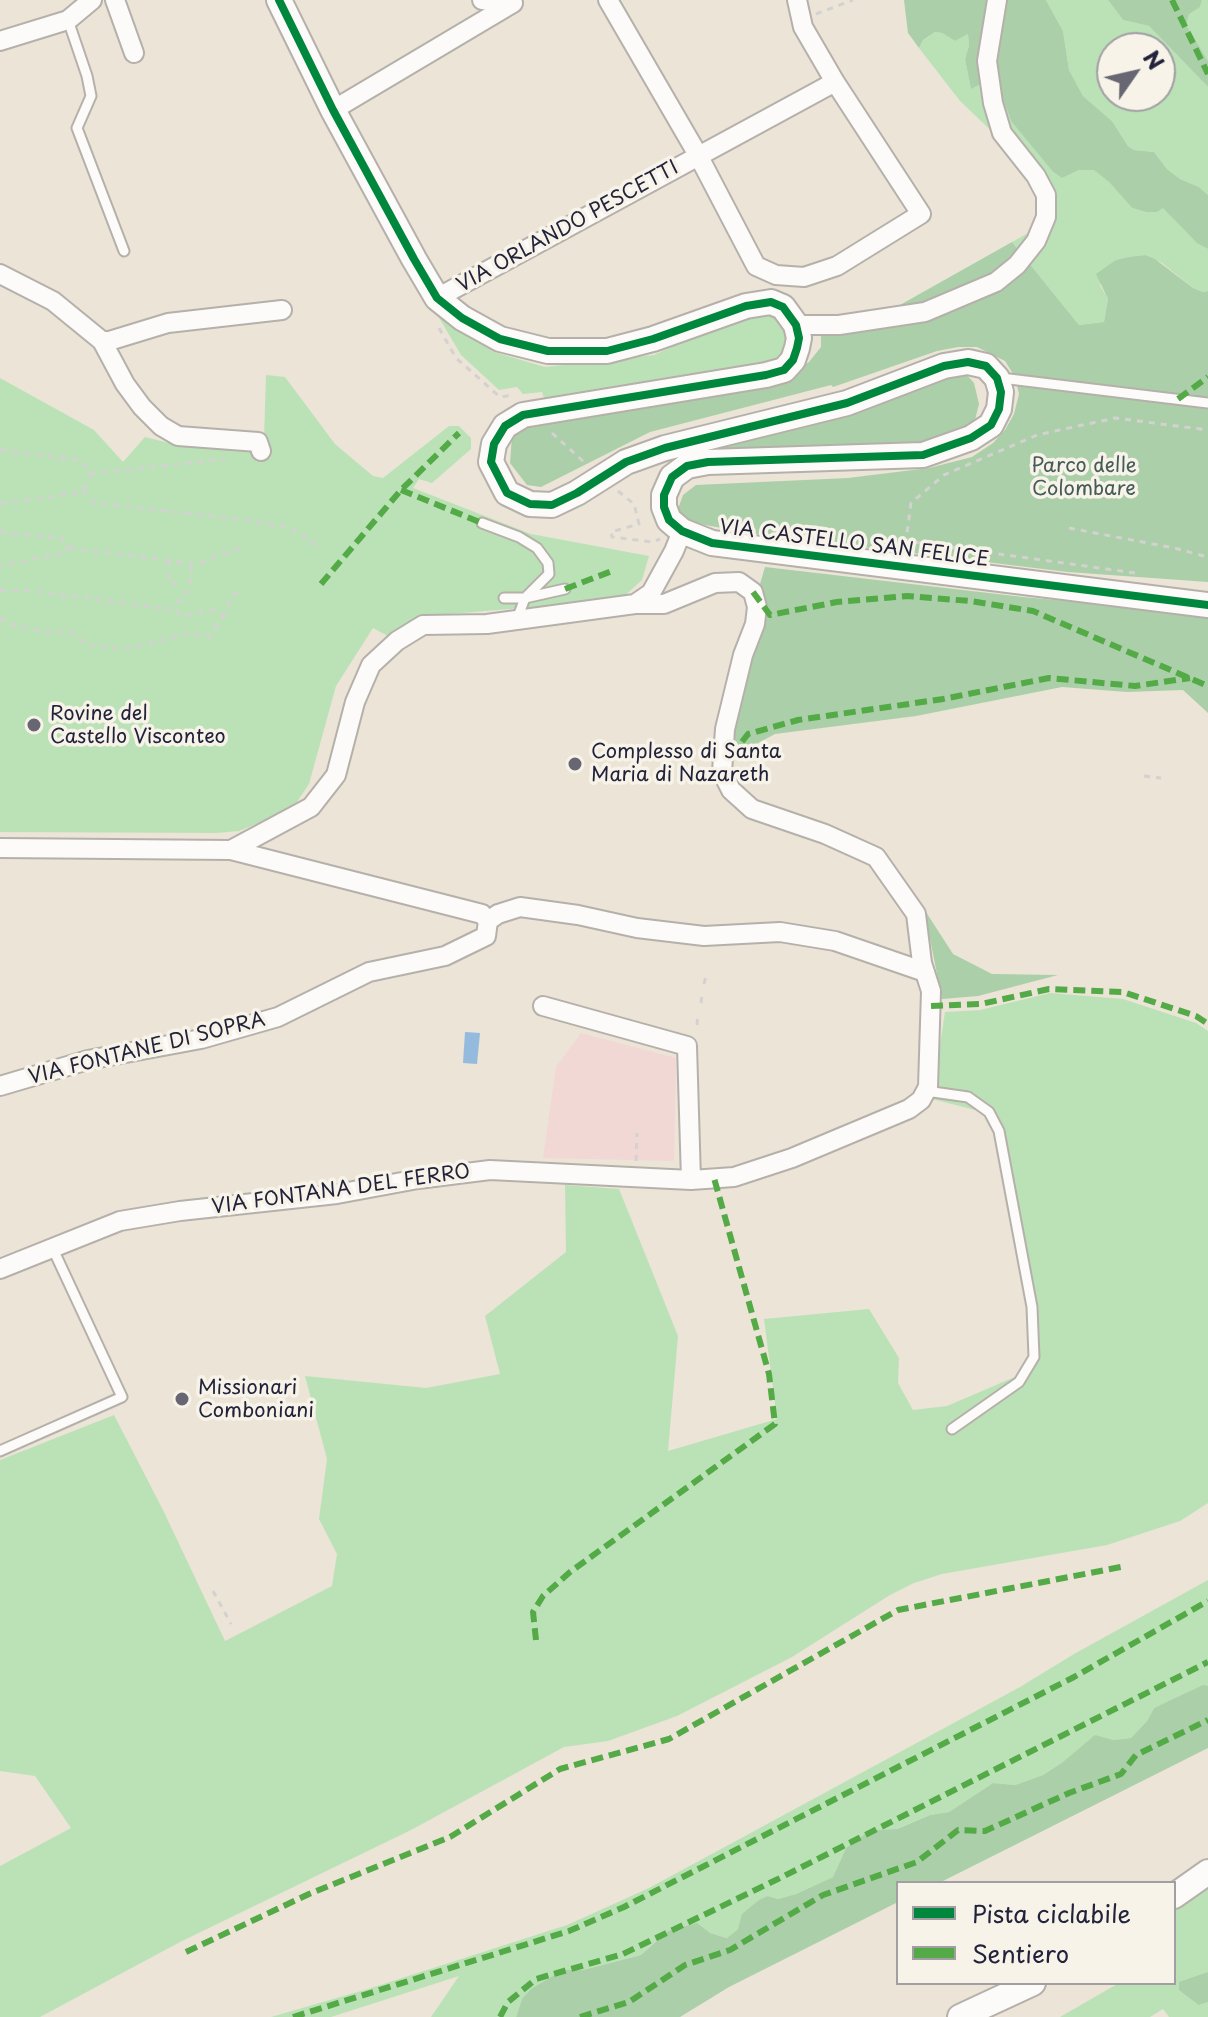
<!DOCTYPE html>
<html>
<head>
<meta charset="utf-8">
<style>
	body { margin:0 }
	#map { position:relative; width:1208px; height:2017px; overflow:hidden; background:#ebe4d7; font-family:"Playpen Sans",sans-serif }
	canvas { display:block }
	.legend { position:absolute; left:896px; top:1881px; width:280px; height:104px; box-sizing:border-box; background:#f7f3e8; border:2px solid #a29fa3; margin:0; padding:10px 14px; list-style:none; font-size:24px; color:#22223b }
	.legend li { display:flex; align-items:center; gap:16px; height:40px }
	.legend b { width:40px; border:2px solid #a29fa3 }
	.north { position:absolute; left:1096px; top:32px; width:80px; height:80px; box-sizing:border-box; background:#f7f3e8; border:2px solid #a29fa3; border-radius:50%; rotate:56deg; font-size:22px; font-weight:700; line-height:32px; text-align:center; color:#22223b }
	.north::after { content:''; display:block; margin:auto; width:28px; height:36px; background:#686672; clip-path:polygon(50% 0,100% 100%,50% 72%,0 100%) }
</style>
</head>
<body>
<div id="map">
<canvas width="1208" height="2017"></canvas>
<ul class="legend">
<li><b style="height:10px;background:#00873e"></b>Pista ciclabile</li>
<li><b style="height:10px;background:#53aa46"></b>Sentiero</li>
</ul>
<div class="north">N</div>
</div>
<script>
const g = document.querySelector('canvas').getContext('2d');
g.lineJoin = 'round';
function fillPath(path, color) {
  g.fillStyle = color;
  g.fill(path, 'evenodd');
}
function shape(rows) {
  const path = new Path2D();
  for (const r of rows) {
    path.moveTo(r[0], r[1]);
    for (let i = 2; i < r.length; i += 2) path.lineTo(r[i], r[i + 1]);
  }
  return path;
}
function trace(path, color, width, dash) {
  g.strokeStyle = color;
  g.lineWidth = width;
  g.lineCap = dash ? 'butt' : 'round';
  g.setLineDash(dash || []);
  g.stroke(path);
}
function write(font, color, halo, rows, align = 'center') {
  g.font = font + ' "Playpen Sans",sans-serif';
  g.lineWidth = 7;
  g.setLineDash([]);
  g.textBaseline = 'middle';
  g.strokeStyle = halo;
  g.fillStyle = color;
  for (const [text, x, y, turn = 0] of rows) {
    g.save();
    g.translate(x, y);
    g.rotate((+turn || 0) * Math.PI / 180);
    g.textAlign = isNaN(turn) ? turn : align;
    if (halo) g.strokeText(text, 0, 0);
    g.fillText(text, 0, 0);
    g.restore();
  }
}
fillPath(shape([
	[581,1033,676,1058,674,1161,543,1158,556,1067]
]), '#f2d8d5');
fillPath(shape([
	[1046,0,1108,0,1123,20,1149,26,1208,87,1208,195,1199,187,1180,179,1167,169,1154,152,1134,150,1128,146,1112,121,1083,96,1069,70,1063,31],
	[1112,48,1160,48,1160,96,1112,96],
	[1202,0,1208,0,1208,61,1185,25,1189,13,1200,7],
	[935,32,942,33,955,41,968,33,969,46,965,59,971,88,979,85,1000,91,1011,121,1053,172,1062,178,1079,170,1094,169,1109,182,1132,208,1146,212,1157,212,1163,207,1197,242,1208,249,1208,291,1203,292,1193,288,1162,263,1145,255,1128,257,1116,260,1100,285,1108,299,1104,322,1079,325,1012,242,1037,228,1047,184,960,101,919,48,923,40],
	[767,310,783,319,788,338,785,354,760,369,545,401,542,392,523,394,517,387,499,390,461,355,438,316,494,352,545,367,654,355,750,311],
	[266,375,285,377,335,444,373,476,383,478,449,426,459,426,471,438,471,449,432,483,419,479,413,488,531,534,649,556,642,580,620,600,436,615,388,636,373,628,336,686,309,784,297,802,266,820,239,831,216,833,0,832,0,378,94,430,123,462,145,437,185,447,264,439],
	[1050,993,1123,999,1196,1023,1208,1031,1208,1503,1180,1521,1107,1545,942,1574,914,1583,890,1595,792,1657,677,1716,608,1741,564,1747,411,1830,182,1941,40,2017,0,2017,0,1866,71,1828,35,1776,0,1771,0,1460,114,1415,163,1510,225,1641,332,1586,337,1554,319,1519,327,1459,305,1376,426,1388,500,1374,485,1316,566,1252,565,1185,619,1189,678,1336,668,1451,777,1419,764,1319,869,1309,899,1358,898,1383,913,1410,947,1406,1017,1376,1030,1356,1027,1307,992,1127,983,1112,932,1099,945,1012,980,1010],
	[1208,1580,1208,1686,1154,1708,1147,1721,1131,1738,1113,1740,1063,1762,1043,1775,1015,1785,993,1783,949,1812,930,1815,896,1829,870,1830,846,1848,833,1877,796,1894,778,1899,768,1896,738,1929,727,1938,710,1933,668,1931,641,1955,583,1970,563,1970,522,1999,516,2017,431,2017,459,1976,331,2017,271,2017,368,1989,567,1925,649,1888,1020,1687,1074,1654],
	[1208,1885,1208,1972,1205,1973,1199,2005,1208,2002,1208,2017,1169,2017,1163,2009,1150,2017,1060,2017,1119,1983,1174,1983,1174,1909]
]), '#bbe2b7');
fillPath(shape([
	[904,0,1046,0,1063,31,1069,70,1083,96,1112,121,1128,146,1134,150,1154,152,1167,169,1180,179,1199,187,1208,195,1208,249,1197,243,1163,208,1157,212,1146,212,1132,208,1109,182,1094,170,1079,170,1062,178,1053,172,1011,121,1000,91,988,93,979,85,971,89,965,59,969,46,968,34,955,41,942,33,935,32,923,40,919,48,908,33],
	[1108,0,1202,0,1200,7,1189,14,1186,25,1208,61,1208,87,1149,26,1123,20],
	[1012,242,1079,325,1104,322,1108,299,1096,274,1116,260,1128,257,1145,255,1155,259,1193,288,1203,292,1208,291,1208,582,1068,572,755,534,689,522,681,515,678,509,683,495,696,485,848,478,929,468,972,457,993,443,1005,430,1014,414,1019,394,1015,377,1005,361,977,347,958,347,937,351,833,387,831,385,650,432,541,487,527,485,510,463,512,436,545,419,787,376,809,362,821,347,821,330,900,305],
	[947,373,966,374,974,383,979,404,974,424,940,443,706,451,871,408],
	[765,567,1023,597,1208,614,1208,713,1183,690,1127,692,1062,687,916,716,775,734,741,752,722,733,728,693],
	[924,909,953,954,992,974,1058,975,978,996,942,999],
	[1203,1685,1208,1686,1208,1748,939,1883,898,1883,898,1902,729,1987,680,2017,516,2017,522,1999,531,1989,563,1970,583,1970,641,1955,668,1931,697,1923,710,1933,727,1938,738,1929,742,1914,759,1900,768,1896,778,1899,796,1894,833,1877,846,1848,870,1830,897,1829,930,1815,949,1812,993,1783,1015,1785,1043,1775,1063,1762,1095,1735,1113,1740,1131,1738,1147,1721,1154,1708],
	[1208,1972,1208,2002,1199,2005,1179,1990,1179,1982]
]), '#abcfa9');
fillPath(shape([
	[465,1032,480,1033,477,1064,463,1063]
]), '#94badd');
const service = shape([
	[68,20,87,76,91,96,77,128,124,251],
	[1001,378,1208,403],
	[482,523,519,537,537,548,548,563,549,574,525,598,517,619],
	[504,598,525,598,565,589],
	[926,1091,968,1097,989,1112,999,1131,1032,1307,1034,1357,1019,1382,952,1429],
	[0,1451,122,1397,52,1247]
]);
const minor = shape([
	[115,0,134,53],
	[482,0,513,3],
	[608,0,698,155,756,266,776,275,804,277,837,266,921,214,835,82,803,27,797,0],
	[0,41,68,20,92,0],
	[333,110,513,3],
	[0,274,53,301,102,341,125,384,142,407,161,426,178,436,258,442,261,451],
	[437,298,835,82],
	[796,325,839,325,925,312,996,282,1017,265,1036,241,1046,217,1046,195,1036,176,1002,133,993,103,987,61,997,0],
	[102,341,109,341,168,323,282,310],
	[0,848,231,850,311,807,336,775,355,702,371,665,397,641,423,625,487,624,635,604,651,593,674,551,682,531],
	[231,850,482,914,488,921],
	[488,921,498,914,520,907,578,915,637,928,704,936,780,932,835,941,925,972],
	[543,1006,687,1046,691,1180],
	[0,1086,88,1060,201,1039,278,1017,369,972,445,956,486,936,488,921],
	[0,1269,120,1221,180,1211,337,1194,418,1179,490,1170,691,1180,734,1177,792,1158,909,1109,921,1100,928,1087,931,991,922,963,916,914,876,857,825,834,752,809,731,790,722,772,725,729,743,655,755,624,757,607,753,592,739,582,715,583,664,604,635,604]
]);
const tertiary = shape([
	[279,0,333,110,414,259,437,298,462,318,500,339,548,351,607,351,653,339,746,306,771,302,783,307,796,325,799,338,797,348,793,360,784,370,766,375,523,415,505,426,494,444,491,462,507,493,530,504,552,505,577,493,626,462,665,448,847,403,944,366,968,362,986,366,997,378,1001,392,999,409,991,425,971,438,923,455,708,462,687,466,672,477,664,495,664,507,669,520,682,531,712,543,1208,605],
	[1174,1896,1208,1872],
	[960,2017,1033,1983]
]);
trace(service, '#b5b0aa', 13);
trace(minor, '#b5b0aa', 22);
trace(tertiary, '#b5b0aa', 28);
trace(shape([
	[816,14,853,0],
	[439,328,456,358,500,397,514,395],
	[552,433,585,463],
	[0,450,74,459,84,464,90,474,86,485,76,493,0,504],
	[90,474,225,459],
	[83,490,95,503,247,520,293,529,319,547],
	[618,491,634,504,639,524,611,532,612,537,653,542,660,539],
	[1069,528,1174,548,1208,557],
	[0,532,62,538,69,546,63,554,0,565],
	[69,548,195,564,240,548],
	[169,561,168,582,182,584],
	[1135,573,906,541,911,503,944,475,1037,435,1115,418,1208,430],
	[0,590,32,591,168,609],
	[223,617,231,597,241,589],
	[0,618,7,623,48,633,70,632,87,645,127,649,186,634,210,636,223,617,213,610,185,616,168,609,185,597,191,579,191,563],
	[1144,776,1161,778],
	[704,984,706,976],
	[701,1003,702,995],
	[697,1025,698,1014],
	[636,1161,637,1133],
	[213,1591,231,1624]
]), '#d3d2d0', 3, [6, 6]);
trace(service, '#fcfbf9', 9);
trace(minor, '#fcfbf9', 18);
trace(tertiary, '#fcfbf9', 24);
trace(shape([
	[1172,0,1208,74],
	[1178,399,1208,377],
	[401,490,482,523],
	[321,584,401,490,459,433],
	[565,589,612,571],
	[753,592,770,615,837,602,907,596,970,601,1033,611,1208,686],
	[731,756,748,734,798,720,943,699,1049,678,1135,686,1190,678],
	[931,1006,981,1004,1049,989,1123,992,1196,1016,1208,1024],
	[536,1640,533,1612,543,1596,570,1572,775,1424,769,1374,714,1178],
	[186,1952,309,1894,450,1837,560,1769,669,1739,898,1610,1126,1566],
	[293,2017,569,1931,624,1907,1074,1677,1208,1601],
	[500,2017,508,2002,536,1979,623,1954,780,1878,1208,1662],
	[580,2017,629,2002,685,1965,730,1950,823,1895,917,1862,958,1830,985,1831,1069,1793,1121,1774,1136,1755,1208,1720]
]), '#53aa46', 6, [12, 6]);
trace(shape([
	[279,0,333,110,414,259,437,298,462,318,500,339,548,351,607,351,653,339,746,306,771,302,783,307,796,325,799,338,797,348,793,360,784,370,766,375,523,415,505,426,494,444,491,462,507,493,530,504,552,505,577,493,626,462,665,448,847,403,944,366,968,362,986,366,997,378,1001,392,999,409,991,425,971,438,923,455,708,462,687,466,672,477,664,495,664,507,669,520,682,531,712,543,1208,605]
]), '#00873e', 8);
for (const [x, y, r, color] of [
	[34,725,8,"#686672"],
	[575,764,8,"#686672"],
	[182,1399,8,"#686672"]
]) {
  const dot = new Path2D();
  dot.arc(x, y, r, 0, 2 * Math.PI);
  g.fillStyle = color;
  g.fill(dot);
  trace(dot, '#f7f3e8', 3);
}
write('20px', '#22223b', '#f7f3e8', [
	["VIA ORLANDO PESCETTI",568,227,-29],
	["VIA CASTELLO SAN FELICE",854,544,7],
	["VIA FONTANE DI SOPRA",147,1049,-14],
	["VIA FONTANA DEL FERRO",341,1190,-8]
]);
write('20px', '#445b58', '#f7f3e8', [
	["Parco delle",1084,466],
	["Colombare",1084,489]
]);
write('20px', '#22223b', '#f7f3e8', [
	["Rovine del",50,714],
	["Castello Visconteo",50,737],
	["Complesso di Santa",591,752],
	["Maria di Nazareth",591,775],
	["Missionari",198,1388],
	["Comboniani",198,1411]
], 'left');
</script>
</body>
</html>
